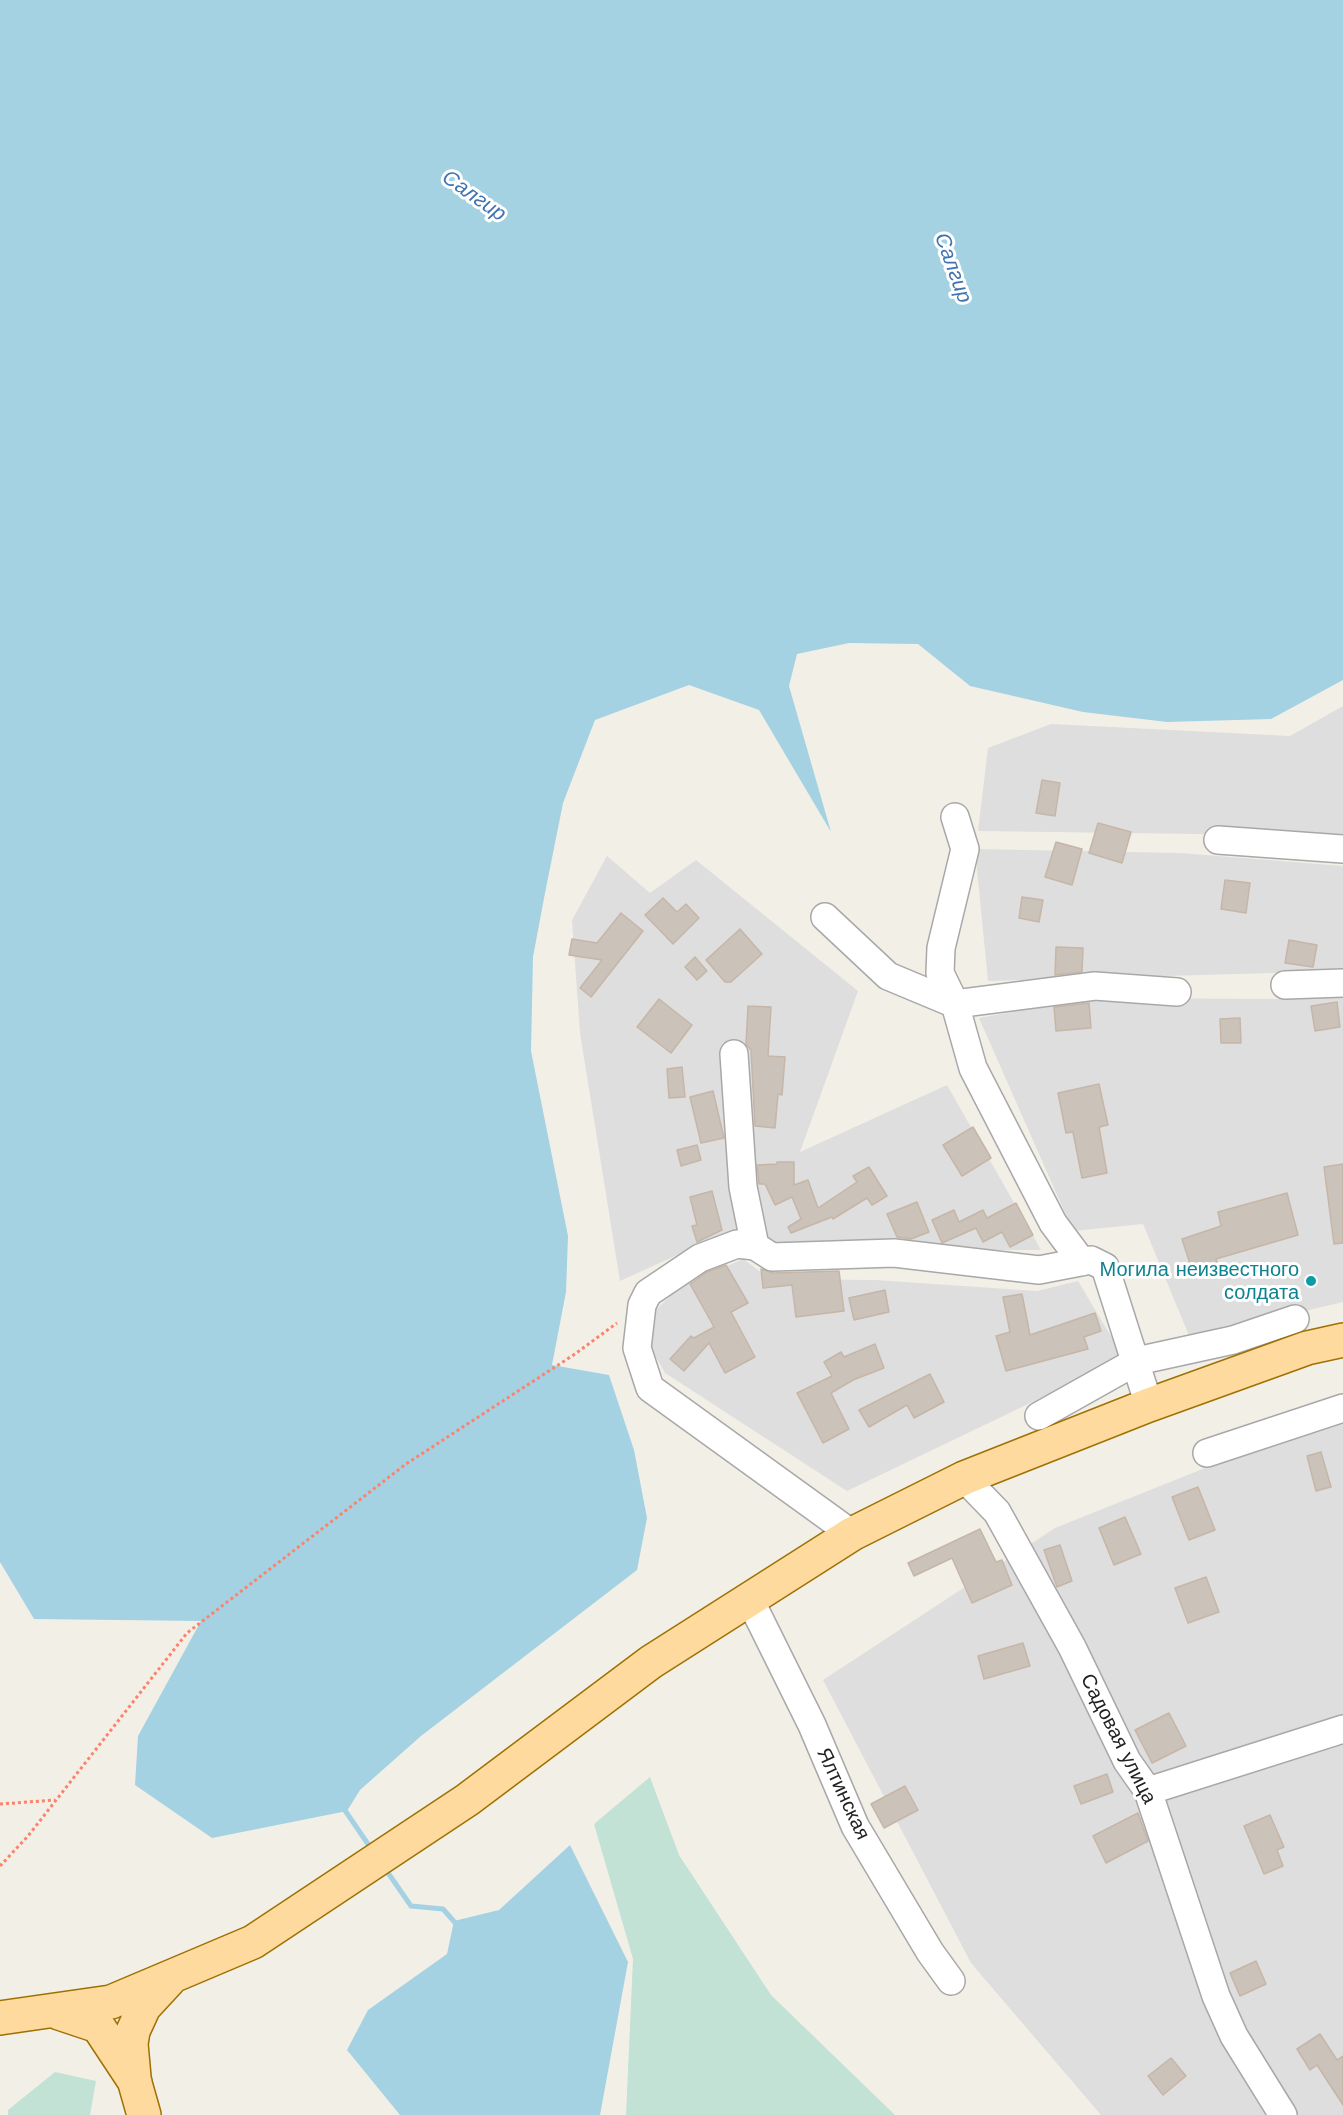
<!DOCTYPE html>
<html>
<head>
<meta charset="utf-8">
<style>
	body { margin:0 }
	canvas { display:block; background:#f2efe7 }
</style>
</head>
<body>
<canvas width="1343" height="2115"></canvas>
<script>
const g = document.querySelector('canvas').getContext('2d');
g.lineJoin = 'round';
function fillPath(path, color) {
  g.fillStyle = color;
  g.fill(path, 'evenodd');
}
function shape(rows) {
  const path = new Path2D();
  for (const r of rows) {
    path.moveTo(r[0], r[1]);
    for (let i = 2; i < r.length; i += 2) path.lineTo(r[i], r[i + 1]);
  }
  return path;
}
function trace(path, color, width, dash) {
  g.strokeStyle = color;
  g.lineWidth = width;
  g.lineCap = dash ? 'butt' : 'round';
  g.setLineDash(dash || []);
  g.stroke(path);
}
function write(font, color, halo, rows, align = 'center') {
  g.font = font + ' "Work Sans",sans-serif';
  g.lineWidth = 6;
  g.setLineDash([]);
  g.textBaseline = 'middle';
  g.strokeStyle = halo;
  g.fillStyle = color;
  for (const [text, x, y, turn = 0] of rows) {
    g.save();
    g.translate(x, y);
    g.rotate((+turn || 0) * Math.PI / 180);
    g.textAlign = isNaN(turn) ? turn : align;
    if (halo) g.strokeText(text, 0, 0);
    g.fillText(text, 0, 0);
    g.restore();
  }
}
fillPath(shape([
	[1343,706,1343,836,978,831,988,748,1051,724,1290,736],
	[975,849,1180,853,1343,866,1343,971,988,981],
	[607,856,650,893,696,860,858,991,800,1152,947,1085,1041,1250,780,1250,728,1232,620,1281,580,1033,572,920],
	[1343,997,1343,1302,1190,1338,1143,1224,1073,1231,979,1018,1091,998,1280,999],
	[743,1259,770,1279,875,1280,1037,1291,1078,1281,1124,1358,847,1491,665,1373,652,1350,652,1314,678,1288],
	[1343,1413,1343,2115,1101,2115,971,1963,823,1680,1055,1528]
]), '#dfdede');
fillPath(shape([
	[650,1777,679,1855,771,1995,895,2115,626,2115,633,1959,594,1824],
	[55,2072,96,2081,90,2115,8,2115,8,2110]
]), '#c2e2d5');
fillPath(shape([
	[0,0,1343,0,1343,680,1271,719,1167,722,1083,712,970,686,918,644,849,643,797,654,789,686,831,832,759,710,689,685,595,720,563,803,545,893,533,957,531,1051,568,1236,566,1292,552,1365,609,1375,634,1450,647,1518,637,1570,421,1736,360,1790,347,1811,212,1838,135,1785,138,1736,201,1621,34,1619,0,1562],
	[570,1845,628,1962,600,2115,400,2115,347,2050,368,2010,447,1954,454,1921,499,1910]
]), '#a4d2e3');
trace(shape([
	[342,1806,372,1850],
	[384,1867,411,1906,443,1909,458,1926]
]), '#a4d2e3', 5);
const building = shape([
	[1042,780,1060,783,1055,816,1036,813,1042,780],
	[1098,823,1131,832,1122,863,1089,853,1098,823],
	[1056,842,1082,849,1072,885,1045,877,1056,842],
	[1225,880,1250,883,1246,913,1221,909,1225,880],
	[1022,897,1043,900,1039,922,1019,918,1022,897],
	[663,898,677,912,686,904,699,918,673,944,645,915,663,898],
	[621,913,643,931,591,997,580,988,602,960,569,955,572,939,597,943,621,913],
	[740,929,762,954,731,982,725,982,706,960,740,929],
	[1289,940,1317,945,1313,967,1285,963,1289,940],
	[1056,947,1083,948,1082,972,1055,975,1056,947],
	[695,957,707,971,697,980,685,967,695,957],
	[659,999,692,1025,671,1053,637,1027,659,999],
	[1337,1002,1340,1027,1315,1031,1311,1006,1337,1002],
	[1089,1003,1091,1028,1056,1031,1054,1007,1089,1003],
	[748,1006,771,1007,768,1056,785,1057,782,1095,778,1094,775,1128,755,1126,751,1050,746,1044,748,1006],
	[1240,1018,1241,1043,1221,1043,1220,1019,1240,1018],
	[682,1067,685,1097,669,1098,667,1069,682,1067],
	[1099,1084,1108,1125,1099,1127,1107,1173,1082,1178,1073,1132,1066,1133,1058,1093,1099,1084],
	[713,1091,724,1138,701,1143,690,1097,713,1091],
	[973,1127,991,1158,962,1176,943,1145,973,1127],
	[697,1145,701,1160,681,1166,677,1150,697,1145],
	[777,1162,794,1162,794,1185,808,1180,818,1208,857,1182,853,1176,869,1167,887,1196,872,1205,867,1198,833,1219,832,1217,791,1233,788,1227,801,1219,792,1197,775,1205,765,1184,759,1184,757,1165,777,1164,777,1162],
	[1343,1164,1343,1243,1334,1244,1324,1167,1343,1164],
	[712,1191,722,1230,697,1242,692,1226,697,1225,690,1197,712,1191],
	[1287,1193,1298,1235,1216,1259,1217,1262,1192,1270,1182,1239,1221,1226,1218,1212,1287,1193],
	[917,1202,929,1232,911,1239,897,1237,887,1214,917,1202],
	[1016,1203,1033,1235,1010,1247,1002,1232,983,1242,976,1228,942,1243,932,1220,954,1210,959,1222,983,1210,987,1218,1016,1203],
	[726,1265,748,1303,731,1312,755,1357,725,1373,709,1343,684,1371,670,1359,691,1336,694,1338,714,1327,690,1284,707,1272,726,1265],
	[761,1269,773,1273,839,1271,844,1311,796,1317,792,1285,763,1288,761,1269],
	[885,1290,889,1312,854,1320,849,1298,885,1290],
	[1022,1294,1030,1335,1095,1313,1101,1331,1084,1337,1088,1349,1006,1371,996,1336,1010,1332,1003,1297,1022,1294],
	[875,1344,884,1368,853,1380,831,1393,849,1429,823,1443,797,1393,832,1376,824,1362,841,1352,844,1357,875,1344],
	[930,1374,944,1402,914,1418,907,1405,869,1427,859,1410,930,1374],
	[1321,1452,1331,1487,1316,1491,1307,1456,1321,1452],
	[1198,1487,1215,1530,1189,1540,1172,1497,1198,1487],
	[1125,1517,1141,1554,1114,1565,1099,1528,1125,1517],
	[980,1529,996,1562,1002,1560,1012,1585,972,1603,952,1558,914,1576,908,1563,980,1529],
	[1060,1545,1072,1581,1057,1587,1044,1550,1060,1545],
	[1206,1577,1219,1612,1188,1623,1175,1588,1206,1577],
	[1023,1643,1030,1666,984,1679,978,1656,1023,1643],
	[1169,1713,1186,1746,1152,1763,1135,1730,1169,1713],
	[1107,1774,1113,1792,1081,1804,1074,1786,1107,1774],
	[905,1786,918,1810,884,1828,871,1804,905,1786],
	[1138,1813,1148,1841,1106,1863,1093,1836,1138,1813],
	[1270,1815,1284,1847,1277,1850,1283,1866,1264,1874,1244,1826,1270,1815],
	[1256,1961,1266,1984,1240,1996,1230,1973,1256,1961],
	[1320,2034,1337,2060,1343,2056,1343,2105,1317,2065,1310,2070,1297,2049,1320,2034],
	[1171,2058,1186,2076,1163,2095,1148,2076,1171,2058]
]);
fillPath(building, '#cbc2b9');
trace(building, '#c5b6a7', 1.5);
const minor = shape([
	[955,817,965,849,941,948,940,973,955,1004,973,1068,1053,1223,1082,1262],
	[1218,840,1343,849],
	[825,917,888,976,955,1004,1095,986,1177,992],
	[1285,985,1343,983],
	[734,1054,743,1187,755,1246],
	[1039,1416,1137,1361,1233,1340,1295,1319],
	[1207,1453,1343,1408],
	[964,1478,997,1512,1072,1647,1127,1761,1148,1791,1216,1996,1234,2036,1283,2115],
	[852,1534,650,1388,637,1348,642,1305,648,1293,700,1258,737,1244,755,1246,772,1257,894,1253,1039,1270,1091,1260,1105,1267,1149,1405],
	[749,1598,812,1725,855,1826,930,1952,951,1981],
	[1148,1791,1343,1729]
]);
const major = shape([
	[59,2013,98,2026,135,2082],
	[0,2018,111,2002,253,1942,467,1800,651,1662,852,1534,964,1478,1149,1405,1307,1348,1343,1340],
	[129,2062,144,2115],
	[134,2077,131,2044,133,2031,144,2007,169,1980]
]);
trace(minor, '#a8a8a8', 30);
trace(major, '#9e7100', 36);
trace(shape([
	[0,1804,55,1800],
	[0,1866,28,1836,187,1633,406,1464,575,1354,617,1323]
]), '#ff816b', 3, [3, 3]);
trace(minor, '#fff', 27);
trace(major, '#ffda9f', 33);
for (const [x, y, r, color] of [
	[1311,1281,6,"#0f9aa8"]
]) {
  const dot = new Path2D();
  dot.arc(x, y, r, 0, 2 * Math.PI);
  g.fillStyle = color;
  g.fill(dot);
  trace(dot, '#fff', 2);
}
write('20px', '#0d838f', '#fff', [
	["Могила неизвестного",1299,1270],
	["солдата",1299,1293]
], 'right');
write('20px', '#212121', '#fff', [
	["Садовая улица",1118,1739,63],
	["Ялтинская",843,1794,65]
]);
write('italic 21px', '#4074b2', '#fff', [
	["Салгир",474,196,35],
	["Салгир",953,268,70]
]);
</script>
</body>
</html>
